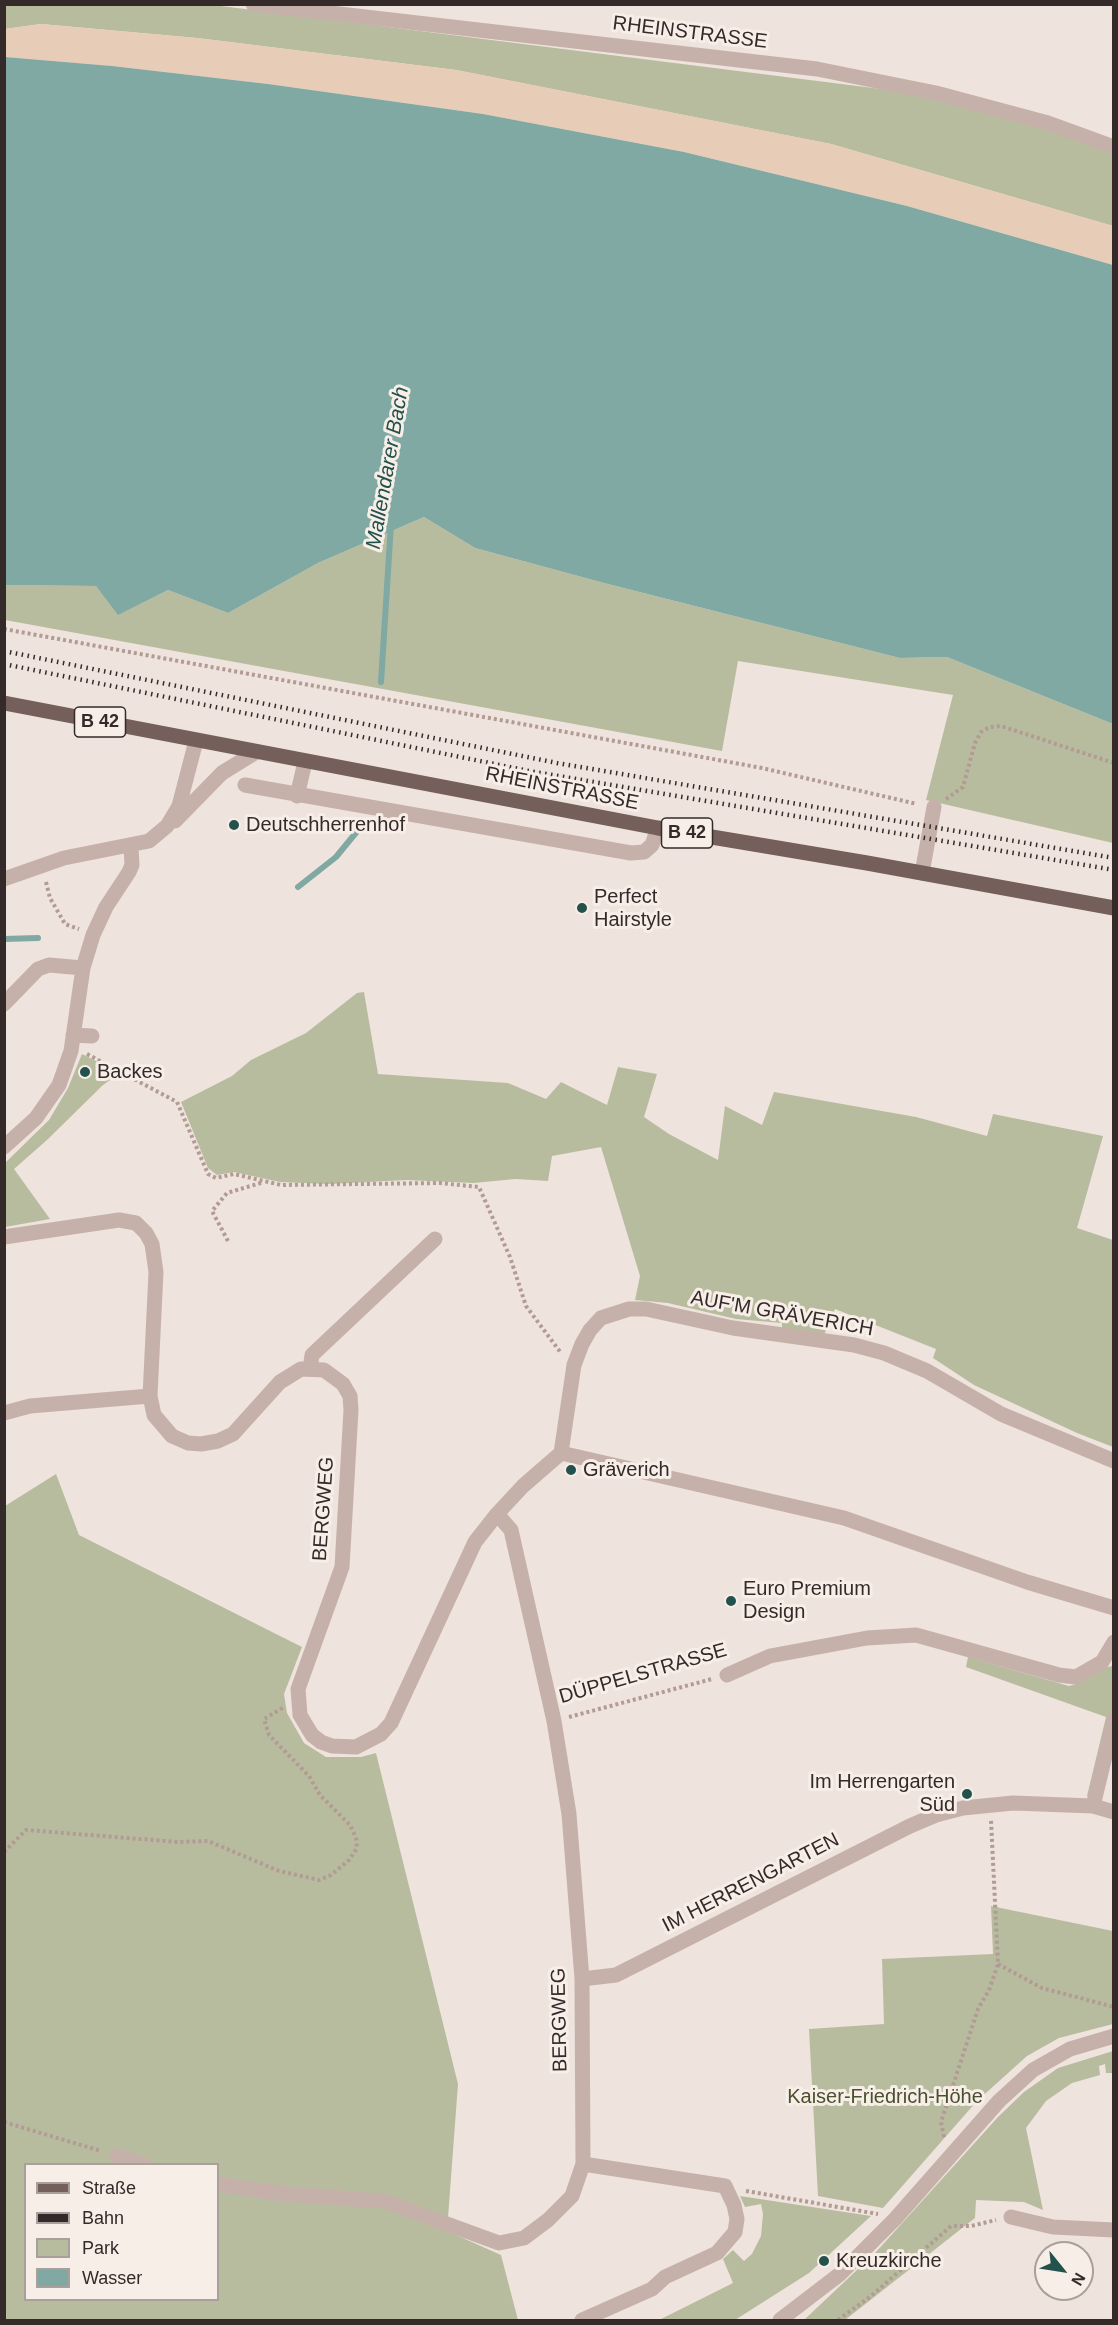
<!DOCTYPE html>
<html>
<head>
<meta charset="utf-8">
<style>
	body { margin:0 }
	#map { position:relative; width:1118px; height:2325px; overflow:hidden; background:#efe3dd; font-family:Helvetica,sans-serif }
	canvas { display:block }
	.frame { position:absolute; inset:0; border:6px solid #342a29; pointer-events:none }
	.legend { position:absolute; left:24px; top:2163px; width:195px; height:138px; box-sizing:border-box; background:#f7eee8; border:2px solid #a9a09c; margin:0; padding:8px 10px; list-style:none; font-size:18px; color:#342a29 }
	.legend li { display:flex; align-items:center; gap:12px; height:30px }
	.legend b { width:30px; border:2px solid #a9a09c }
	.north { position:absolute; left:1034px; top:2241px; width:60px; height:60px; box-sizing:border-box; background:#f7eee8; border:2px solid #a9a09c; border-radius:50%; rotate:120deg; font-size:16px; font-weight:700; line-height:24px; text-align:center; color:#342a29 }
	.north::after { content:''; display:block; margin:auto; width:21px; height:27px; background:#23514b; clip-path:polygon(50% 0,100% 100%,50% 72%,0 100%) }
</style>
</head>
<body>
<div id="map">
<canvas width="1118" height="2325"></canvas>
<div class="frame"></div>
<ul class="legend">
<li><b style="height:8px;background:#745f5b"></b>Straße</li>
<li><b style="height:8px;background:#342a29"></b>Bahn</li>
<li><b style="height:16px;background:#b8bc9e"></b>Park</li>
<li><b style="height:16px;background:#7fa9a2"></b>Wasser</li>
</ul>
<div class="north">N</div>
</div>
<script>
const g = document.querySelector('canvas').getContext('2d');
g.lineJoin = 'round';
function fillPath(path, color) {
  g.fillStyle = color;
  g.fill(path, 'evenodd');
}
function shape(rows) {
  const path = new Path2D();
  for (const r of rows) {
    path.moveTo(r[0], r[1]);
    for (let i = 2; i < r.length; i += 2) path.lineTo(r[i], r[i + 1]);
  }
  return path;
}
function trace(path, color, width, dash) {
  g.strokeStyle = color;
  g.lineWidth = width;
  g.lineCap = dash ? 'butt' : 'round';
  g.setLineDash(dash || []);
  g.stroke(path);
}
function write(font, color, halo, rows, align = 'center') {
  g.font = font + ' Helvetica,sans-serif';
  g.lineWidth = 6;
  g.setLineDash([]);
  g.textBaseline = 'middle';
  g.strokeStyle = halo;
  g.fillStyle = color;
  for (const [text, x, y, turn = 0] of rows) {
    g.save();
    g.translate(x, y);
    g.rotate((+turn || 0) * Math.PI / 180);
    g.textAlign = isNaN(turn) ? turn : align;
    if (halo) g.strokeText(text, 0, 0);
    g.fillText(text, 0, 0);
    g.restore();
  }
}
fillPath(shape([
	[4,5,213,5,921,94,1046,129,1113,153,1113,226,831,144,456,70,197,38,41,24,5,29],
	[424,517,475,548,604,583,900,658,947,657,1113,724,1113,843,926,800,953,695,738,661,722,751,5,620,4,585,96,586,119,614,168,590,228,613,318,563],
	[364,992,378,1074,508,1083,546,1099,561,1082,607,1105,618,1067,657,1074,644,1117,669,1134,718,1160,725,1106,762,1125,774,1092,916,1117,987,1136,993,1114,1103,1136,1077,1228,1113,1240,1113,1447,1077,1433,974,1385,933,1358,936,1349,835,1309,824,1335,782,1330,782,1323,736,1319,668,1303,635,1300,640,1276,601,1147,552,1156,548,1181,516,1179,473,1183,406,1180,329,1184,280,1182,234,1172,217,1175,208,1168,181,1102,232,1076,251,1060,306,1033,357,993],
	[82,1054,120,1073,103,1085,47,1140,14,1169,50,1219,5,1227,5,1163,49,1120,68,1088],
	[56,1474,79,1535,302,1647,284,1694,287,1713,304,1743,326,1757,361,1757,376,1753,458,2084,447,2231,501,2255,518,2320,5,2320,5,1506],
	[26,2164,218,2164,218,2300,26,2300],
	[968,1657,1069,1686,1080,1683,1107,1667,1113,1666,1113,1707,1091,1796,1087,1796,1106,1717,966,1667],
	[991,1906,1113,1931,1113,2024,1059,2038,1027,2056,977,2101,883,2208,818,2196,809,2029,884,2024,882,1959,993,1954],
	[1113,2051,1113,2073,1106,2073,1105,2064,1099,2066,1100,2075,1072,2083,1046,2101,1026,2128,1043,2210,1024,2202,976,2200,975,2218,845,2320,804,2320,876,2252,998,2117,1024,2092,1058,2068],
	[740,2196,871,2216,809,2273,735,2320,659,2320,733,2283,723,2259,733,2250,744,2261,752,2254,761,2236,763,2214,761,2204,745,2207]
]), '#b8bc9e');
fillPath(shape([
	[41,24,197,38,456,70,831,144,1113,226,1113,265,907,206,684,152,483,114,268,84,112,66,5,57,4,29]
]), '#e7cdb7');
fillPath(shape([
	[5,57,112,66,268,84,483,114,684,152,907,206,1113,265,1113,724,947,657,900,658,604,583,475,548,424,517,318,563,228,613,168,590,118,615,96,586,5,585]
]), '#7fa9a2');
trace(shape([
	[381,682,391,524],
	[298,887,336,857,359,829],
	[4,939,38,938]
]), '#7fa9a2', 6);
trace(shape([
	[4,629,762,768,917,804],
	[946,799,963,787,975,743,981,732,990,727,1001,726,1114,763],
	[46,882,50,898,65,924,79,929],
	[87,1054,177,1102,208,1174,216,1178,234,1174,281,1185,440,1183,479,1187,510,1257,526,1306,561,1353],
	[228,1241,212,1211,227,1193,264,1182],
	[569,1717,712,1679],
	[4,1852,26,1830,178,1842,208,1841,279,1871,319,1880,331,1875,349,1860,357,1848,356,1838,350,1825,320,1795,309,1776,269,1735,264,1719,284,1707],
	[998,1964,1042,1988,1114,2007],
	[4,2122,101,2151],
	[944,2137,941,2122,978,2009,989,1990,998,1964,991,1820],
	[746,2191,878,2214],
	[838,2320,870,2297,951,2226,971,2226,996,2220]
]), '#b19b94', 4, [3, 3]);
trace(shape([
	[253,4,817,69,936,93,1048,123,1114,147],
	[245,785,631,853,644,852,652,845,658,828],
	[297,796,305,762],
	[175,821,222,773,256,752],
	[922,873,934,807],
	[4,879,64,858,149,841,167,826,179,806,196,741],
	[4,1004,38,969,49,965,83,968],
	[73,1035,92,1036],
	[4,1147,36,1118,59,1085,71,1051,83,968,93,935,106,907,129,872,132,865,131,847],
	[4,1237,119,1220,136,1223,146,1233,152,1244,156,1272,150,1396,154,1415,172,1436,188,1443,201,1444,218,1441,233,1434,280,1382,301,1369,324,1370,343,1384,350,1396,351,1410,342,1567,298,1689,300,1715,312,1735,321,1742,332,1746,356,1747,381,1734,391,1723,475,1542,497,1514],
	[310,1369,312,1355,435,1239],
	[4,1413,30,1406,150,1396],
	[561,1453,574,1365,582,1344,590,1330,601,1318,629,1309,646,1309,733,1328,854,1345,884,1353,927,1371,1001,1414,1114,1461],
	[561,1453,844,1518,1027,1582,1114,1608],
	[727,1675,770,1656,867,1638,916,1635,1059,1675,1076,1677,1102,1662,1114,1642],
	[1093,1806,1114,1719],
	[582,1979,616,1975,910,1826,936,1815,963,1808,1013,1803,1093,1806,1114,1812],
	[116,2156,143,2164],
	[218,2184,284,2194,384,2201,499,2243,524,2238,548,2220,572,2196,583,2164,582,1979,569,1814,554,1721,511,1530,497,1514,523,1486,561,1453],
	[1011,2217,1053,2227,1114,2230],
	[582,2320,652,2289,665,2277,717,2253,735,2232,737,2219,734,2205,725,2186,583,2164],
	[780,2320,840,2274,895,2219,999,2101,1033,2070,1070,2049,1114,2036]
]), '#c6b1aa', 15);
trace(shape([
	[4,703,658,828,867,863,1114,908]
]), '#745f5b', 15);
trace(shape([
	[4,651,557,763,1114,858],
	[4,664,529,771,1114,870]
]), '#342a29', 4.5, [1.5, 4.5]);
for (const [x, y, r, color] of [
	[234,825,6,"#23514b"],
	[582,908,6,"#23514b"],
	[85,1072,6,"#23514b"],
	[571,1470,6,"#23514b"],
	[731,1601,6,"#23514b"],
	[967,1794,6,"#23514b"],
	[824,2261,6,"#23514b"]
]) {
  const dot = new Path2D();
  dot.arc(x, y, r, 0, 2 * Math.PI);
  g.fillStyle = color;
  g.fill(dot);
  trace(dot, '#f7eee8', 2);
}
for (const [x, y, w] of [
	[100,722,51],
	[687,833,51]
]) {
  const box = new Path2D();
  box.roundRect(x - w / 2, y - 15, w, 30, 4.5);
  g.fillStyle = '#f7eee8';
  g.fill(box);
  trace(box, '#342a29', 1.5);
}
write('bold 18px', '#342a29', null, [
	["B 42",100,722],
	["B 42",687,833]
]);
write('20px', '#342a29', '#f7eee8', [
	["RHEINSTRASSE",690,33,7],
	["RHEINSTRASSE",562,789,11],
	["AUF'M GRÄVERICH",782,1314,10],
	["BERGWEG",324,1509,-86],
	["DÜPPELSTRASSE",643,1674,-16],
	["IM HERRENGARTEN",751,1883,-27],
	["BERGWEG",560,2020,-91]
]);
write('20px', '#342a29', '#f7eee8', [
	["Deutschherrenhof",246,825],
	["Perfect",594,897],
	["Hairstyle",594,920],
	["Backes",97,1072],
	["Gräverich",583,1470],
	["Euro Premium",743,1589],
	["Design",743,1612],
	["Im Herrengarten",955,1782,"right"],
	["Süd",955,1805,"right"],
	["Kreuzkirche",836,2261]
], 'left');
write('20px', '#4a502f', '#f7eee8', [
	["Kaiser-Friedrich-Höhe",885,2097]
]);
write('italic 21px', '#23514b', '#f7eee8', [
	["Mallendarer Bach",388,468,-80]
]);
</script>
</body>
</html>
